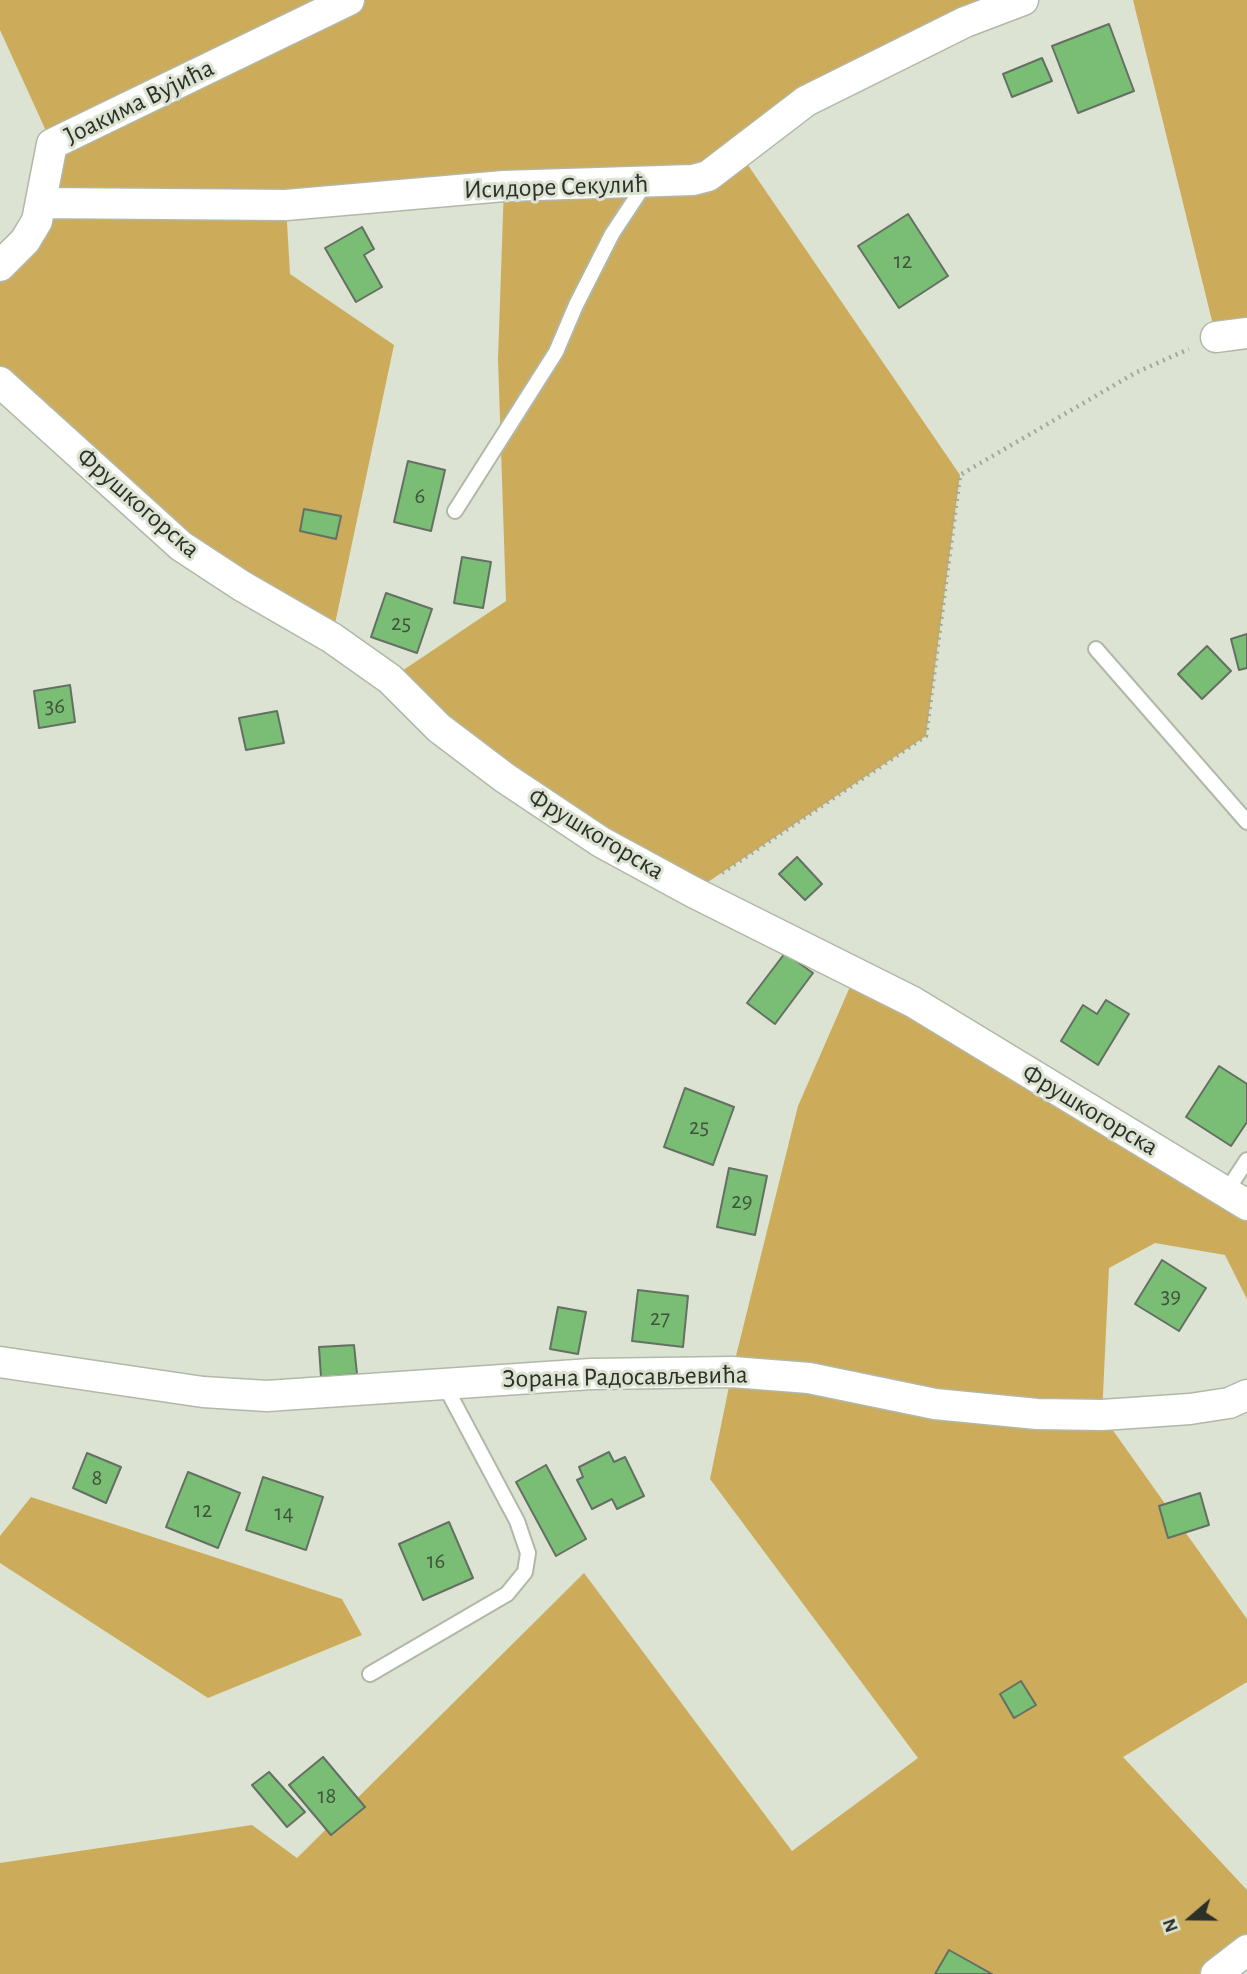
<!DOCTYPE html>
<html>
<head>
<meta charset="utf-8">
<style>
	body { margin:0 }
	#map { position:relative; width:1247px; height:1974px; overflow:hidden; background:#dce3d2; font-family:"Alegreya Sans",sans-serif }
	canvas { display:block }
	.north { position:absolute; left:1156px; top:1883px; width:70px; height:70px; -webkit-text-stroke:5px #dce3d2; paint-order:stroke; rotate:250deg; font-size:19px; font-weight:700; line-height:28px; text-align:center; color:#2d3029 }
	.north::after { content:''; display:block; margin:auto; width:24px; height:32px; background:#2d3029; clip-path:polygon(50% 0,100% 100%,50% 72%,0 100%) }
</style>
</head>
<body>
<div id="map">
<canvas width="1247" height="1974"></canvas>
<div class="north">N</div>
</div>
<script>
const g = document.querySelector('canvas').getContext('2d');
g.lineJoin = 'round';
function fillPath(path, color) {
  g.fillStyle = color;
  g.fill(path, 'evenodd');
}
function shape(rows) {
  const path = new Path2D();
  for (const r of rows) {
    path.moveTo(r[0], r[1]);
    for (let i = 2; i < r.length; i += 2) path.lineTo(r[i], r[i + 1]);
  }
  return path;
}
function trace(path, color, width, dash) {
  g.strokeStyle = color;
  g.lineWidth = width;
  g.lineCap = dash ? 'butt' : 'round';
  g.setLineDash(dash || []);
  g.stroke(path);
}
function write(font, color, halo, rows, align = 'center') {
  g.font = font + ' "Alegreya Sans",sans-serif';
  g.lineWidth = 6;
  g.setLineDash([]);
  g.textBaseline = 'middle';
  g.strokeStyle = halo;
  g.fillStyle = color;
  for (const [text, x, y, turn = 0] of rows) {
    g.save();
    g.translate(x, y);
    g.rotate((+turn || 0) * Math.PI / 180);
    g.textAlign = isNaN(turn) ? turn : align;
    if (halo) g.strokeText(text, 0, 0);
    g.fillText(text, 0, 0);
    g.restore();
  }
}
fillPath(shape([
	[0,0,1023,0,739,152,960,475,926,736,693,892,601,842,390,679,506,601,498,359,504,186,286,205,290,274,394,345,332,638,242,586,0,382,0,266,25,241,52,144,0,30],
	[1133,0,1247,0,1247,333,1216,337],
	[856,973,1247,1205,1247,1299,1225,1255,1155,1243,1109,1268,1102,1415,1247,1619,1247,1682,1123,1757,1247,1890,1247,1951,1217,1974,0,1974,0,1863,252,1825,297,1858,584,1573,792,1851,918,1758,710,1479,732,1372,798,1106],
	[31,1497,342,1599,362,1635,208,1698,0,1563,0,1536]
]), '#ccac5a');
const building = shape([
	[1109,24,1134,91,1078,113,1052,46,1109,24],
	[1042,58,1052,81,1012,97,1003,74,1042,58],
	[908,214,948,276,899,308,858,246,908,214],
	[362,227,374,249,364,255,382,287,356,302,325,248,362,227],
	[408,461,445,470,431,531,394,522,408,461],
	[304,509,341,516,336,539,300,531,304,509],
	[462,557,491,562,483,608,454,603,462,557],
	[386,593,432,609,417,653,371,637,386,593],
	[1247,634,1247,668,1239,670,1231,639,1247,634],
	[1207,646,1231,671,1202,699,1178,674,1207,646],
	[70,685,75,722,39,728,34,691,70,685],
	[277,711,284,743,246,750,239,718,277,711],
	[797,857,822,884,805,900,779,874,797,857],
	[785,953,813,973,775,1024,747,1003,785,953],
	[1106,1000,1129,1014,1098,1065,1061,1041,1083,1005,1097,1014,1106,1000],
	[1219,1066,1247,1084,1247,1122,1231,1146,1186,1117,1219,1066],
	[685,1088,734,1107,713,1165,664,1147,685,1088],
	[729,1168,767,1176,755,1235,717,1227,729,1168],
	[1162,1260,1206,1288,1179,1331,1135,1304,1162,1260],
	[638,1290,688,1296,683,1347,632,1341,638,1290],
	[558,1307,586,1312,578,1354,550,1349,558,1307],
	[354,1345,357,1374,321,1377,319,1347,354,1345],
	[609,1452,614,1462,625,1457,644,1496,617,1509,612,1499,592,1509,577,1480,583,1477,579,1467,609,1452],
	[87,1453,121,1467,106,1503,73,1488,87,1453],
	[546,1465,586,1539,556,1556,516,1482,546,1465],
	[188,1472,240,1493,218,1548,166,1527,188,1472],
	[263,1477,323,1497,306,1550,246,1530,263,1477],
	[1200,1493,1209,1525,1168,1538,1159,1506,1200,1493],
	[449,1522,473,1578,423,1600,399,1544,449,1522],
	[1021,1681,1036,1705,1014,1718,1000,1694,1021,1681],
	[323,1757,365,1807,331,1835,289,1785,323,1757],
	[269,1772,305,1812,287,1827,252,1785,269,1772],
	[949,1950,992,1974,935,1974,949,1950]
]);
fillPath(building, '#79be74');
trace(building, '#647063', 2);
const service = shape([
	[455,511,556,352,576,305,612,234,645,184],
	[1096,649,1247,822],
	[1226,1192,1247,1160],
	[370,1674,507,1594,525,1572,528,1553,517,1521,444,1384]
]);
const minor = shape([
	[42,203,286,205,504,186,693,180,708,176,806,101,965,22,1023,0],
	[0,266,25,241,37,221,52,144,349,0],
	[1216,337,1247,333],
	[0,382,181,546,242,586,332,638,390,679,439,728,505,778,601,842,693,892,913,1002,1247,1205],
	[0,1362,203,1392,267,1396,591,1374,732,1372,809,1378,935,1404,1037,1414,1102,1415,1190,1409,1229,1403,1247,1395],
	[1216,1974,1247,1950]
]);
trace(service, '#b1b8a7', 18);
trace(minor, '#b1b8a7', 33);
trace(shape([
	[722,873,926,736,960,475,1135,373,1189,349]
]), '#a3a89b', 4.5, [2, 5]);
trace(service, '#fff', 14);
trace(minor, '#fff', 30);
write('23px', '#40543c', null, [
	["12",903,261],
	["6",420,496],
	["25",401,623],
	["36",55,706],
	["25",699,1127],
	["29",742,1201],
	["39",1171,1296],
	["27",660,1318],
	["8",97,1478],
	["12",203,1510],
	["14",284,1513],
	["16",436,1561],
	["18",327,1796]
]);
write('26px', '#2d3029', '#dce3d2', [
	["Јоакима Вујића",139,102,-26],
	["Исидоре Секулић",556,187,-2],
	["Фрушкогорска",138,503,41],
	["Фрушкогорска",596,834,31],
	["Фрушкогорска",1090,1110,31],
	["Зорана Радосављевића",625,1377,-1]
]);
</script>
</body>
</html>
